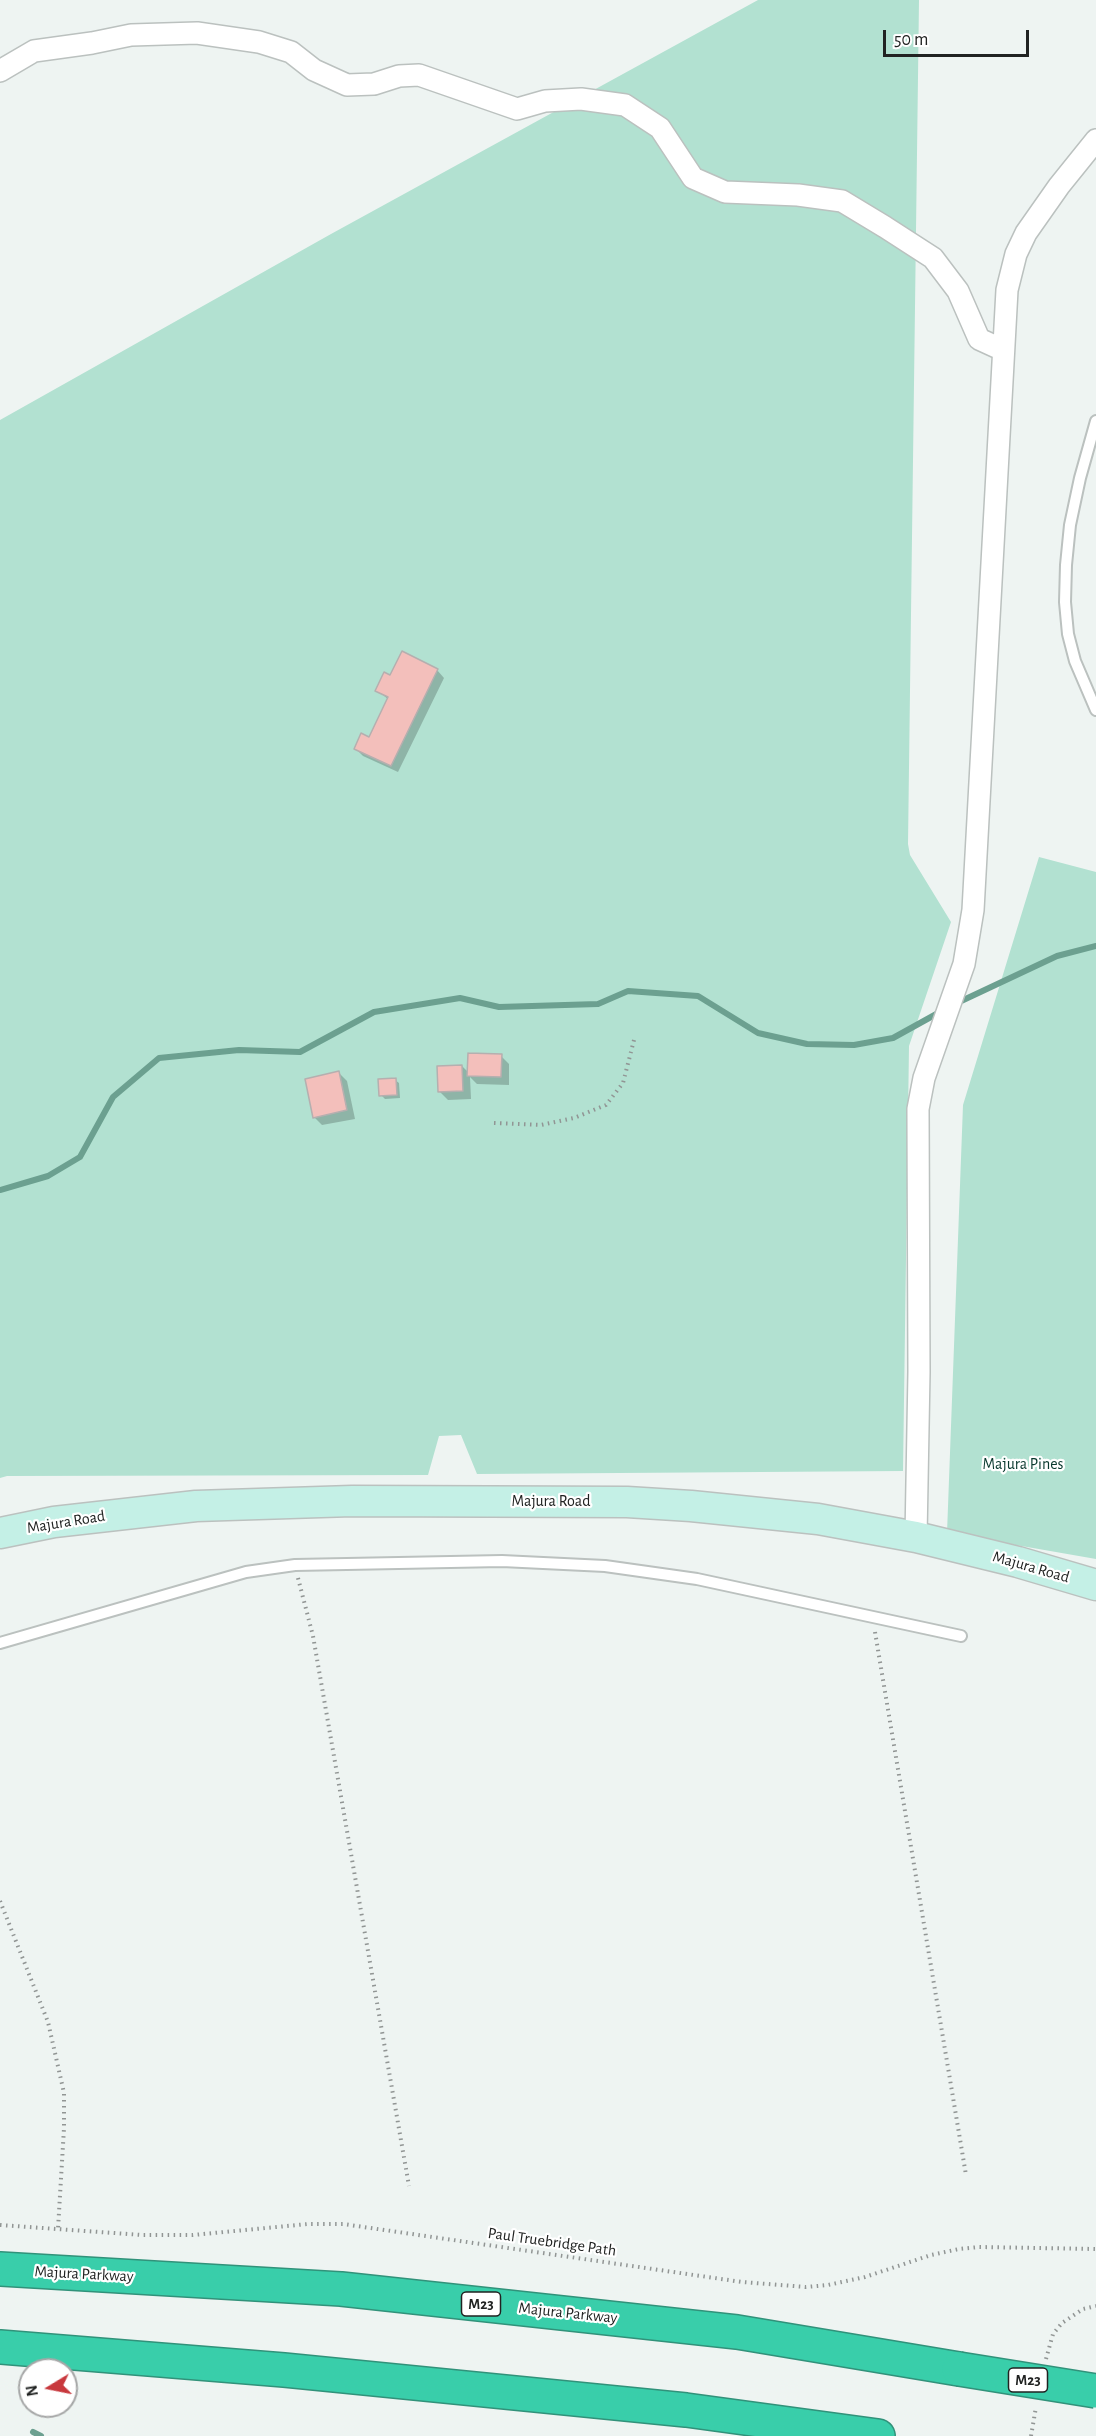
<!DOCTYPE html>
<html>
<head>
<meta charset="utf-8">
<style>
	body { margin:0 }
	#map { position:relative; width:1096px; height:2436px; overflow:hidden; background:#eef4f2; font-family:"Alegreya Sans",sans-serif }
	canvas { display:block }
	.north { position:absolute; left:18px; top:2358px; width:60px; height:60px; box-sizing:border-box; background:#fff; border:2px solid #a6a7a7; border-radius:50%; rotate:260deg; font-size:16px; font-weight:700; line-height:24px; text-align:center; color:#212322 }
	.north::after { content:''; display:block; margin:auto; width:21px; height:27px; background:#c8383d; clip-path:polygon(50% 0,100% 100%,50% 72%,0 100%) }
	.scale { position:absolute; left:883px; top:30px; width:146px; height:27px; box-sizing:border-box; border:3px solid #212322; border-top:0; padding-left:8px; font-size:18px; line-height:21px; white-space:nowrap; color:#212322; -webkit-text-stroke:4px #fff; paint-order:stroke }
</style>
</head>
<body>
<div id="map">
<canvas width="1096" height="2436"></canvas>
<div class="north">N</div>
<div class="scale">50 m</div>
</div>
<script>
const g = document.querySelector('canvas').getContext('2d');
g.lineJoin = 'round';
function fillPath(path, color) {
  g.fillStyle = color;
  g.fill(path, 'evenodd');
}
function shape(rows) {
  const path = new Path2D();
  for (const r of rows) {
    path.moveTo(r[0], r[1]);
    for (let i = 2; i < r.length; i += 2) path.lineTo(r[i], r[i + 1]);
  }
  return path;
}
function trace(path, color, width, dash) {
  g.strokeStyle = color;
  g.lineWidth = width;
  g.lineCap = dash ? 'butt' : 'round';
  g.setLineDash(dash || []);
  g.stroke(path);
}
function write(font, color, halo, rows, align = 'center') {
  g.font = font + ' "Alegreya Sans",sans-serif';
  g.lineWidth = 4.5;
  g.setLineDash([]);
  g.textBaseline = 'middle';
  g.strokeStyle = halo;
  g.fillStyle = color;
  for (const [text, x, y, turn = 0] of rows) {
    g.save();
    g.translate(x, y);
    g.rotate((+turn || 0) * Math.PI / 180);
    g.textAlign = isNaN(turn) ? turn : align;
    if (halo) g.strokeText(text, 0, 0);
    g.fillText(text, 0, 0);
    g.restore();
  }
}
fillPath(shape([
	[758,0,919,0,908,844,910,855,951,922,909,1046,903,1471,477,1474,461,1435,439,1436,428,1475,7,1476,0,1478,0,420,331,234],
	[1039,857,1096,872,1096,1559,947,1533,963,1105]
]), '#b2e1d1');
fillPath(shape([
	[437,670,444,678,398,772,363,756,355,748,370,739,389,700,377,690,391,677],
	[501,1056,509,1064,509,1085,477,1084,470,1077,471,1099,448,1100,440,1092,462,1066,469,1073],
	[339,1073,347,1081,355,1119,322,1125,314,1117],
	[395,1080,399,1083,400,1098,385,1099,381,1095]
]), '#0003');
trace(shape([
	[957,1003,1057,956,1096,946],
	[0,1190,48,1176,80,1157,113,1097,159,1058,239,1050,300,1052,374,1012,460,998,499,1007,598,1004,628,991,698,996,758,1033,807,1044,854,1045,893,1038,940,1012],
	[33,2432,41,2436]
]), '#6ca090', 6);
const building = shape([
	[402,651,438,669,391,766,354,749,361,733,369,737,388,697,375,691,384,672,390,675,402,651],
	[468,1053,502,1054,501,1077,467,1076,468,1053],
	[462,1065,463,1091,438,1092,437,1066,462,1065],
	[339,1071,347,1110,313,1118,305,1079,339,1071],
	[396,1078,397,1095,379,1096,378,1079,396,1078]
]);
fillPath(building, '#f3bfbb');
trace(building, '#b5afaf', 1.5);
const lane = shape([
	[1096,421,1080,478,1070,525,1066,565,1065,602,1068,634,1075,661,1096,710],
	[0,1643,246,1572,295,1565,502,1561,605,1566,697,1579,961,1636]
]);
const street = shape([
	[0,71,34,51,92,43,131,35,197,33,259,42,291,52,314,70,347,85,374,84,399,76,419,75,517,109,545,101,581,99,625,105,660,128,693,178,725,192,798,195,842,201,885,227,933,258,958,291,979,339,1003,350],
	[916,1537,919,1372,918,1109,924,1078,964,964,973,910,1007,290,1016,254,1026,233,1059,186,1096,140]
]);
const secondary = shape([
	[0,1533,54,1522,196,1506,352,1501,627,1502,691,1506,818,1519,916,1537,1018,1562,1096,1585]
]);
const highway = shape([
	[0,2269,341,2289,737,2332,959,2369],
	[0,2347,284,2370,686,2410,878,2436]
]);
trace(lane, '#bbc1bf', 14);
trace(street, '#bbc1bf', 24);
trace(secondary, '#bbc1bf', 33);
trace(highway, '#31927a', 36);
trace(shape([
	[494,1123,541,1125,574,1118,606,1105,623,1083,634,1040],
	[298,1578,313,1636,409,2186],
	[875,1632,966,2175],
	[0,1901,48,2022,64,2093,64,2128,58,2229],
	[0,2225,142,2235,193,2235,308,2224,343,2224,742,2282,806,2287,828,2285,865,2277,931,2255,959,2249,979,2247,1096,2249],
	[1046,2359,1053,2334,1062,2323,1083,2309,1096,2306],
	[1031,2436,1036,2407]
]), '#919594', 4, [1.5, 4.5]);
trace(lane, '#fff', 10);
trace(street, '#fff', 21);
trace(secondary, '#c4f0e6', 30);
trace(highway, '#39ceaa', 33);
const highwayBridge = shape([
	[959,2369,1096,2391]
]);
trace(highwayBridge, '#31927a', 36, []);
trace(highwayBridge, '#39ceaa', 33);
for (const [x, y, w] of [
	[481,2304,39],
	[1028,2380,39]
]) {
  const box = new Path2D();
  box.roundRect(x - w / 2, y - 12, w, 24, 4.5);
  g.fillStyle = '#fff';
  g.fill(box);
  trace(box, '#212322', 1.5);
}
write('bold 15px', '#212322', null, [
	["M23",481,2304],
	["M23",1028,2380]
]);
write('16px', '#09392e', '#fff', [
	["Majura Pines",1023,1464]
]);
write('16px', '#212322', '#fff', [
	["Majura Road",551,1501],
	["Majura Road",66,1522,-9],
	["Majura Road",1031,1567,16],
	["Paul Truebridge Path",552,2242,8],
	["Majura Parkway",84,2274,3],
	["Majura Parkway",568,2313,6]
]);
</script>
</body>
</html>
